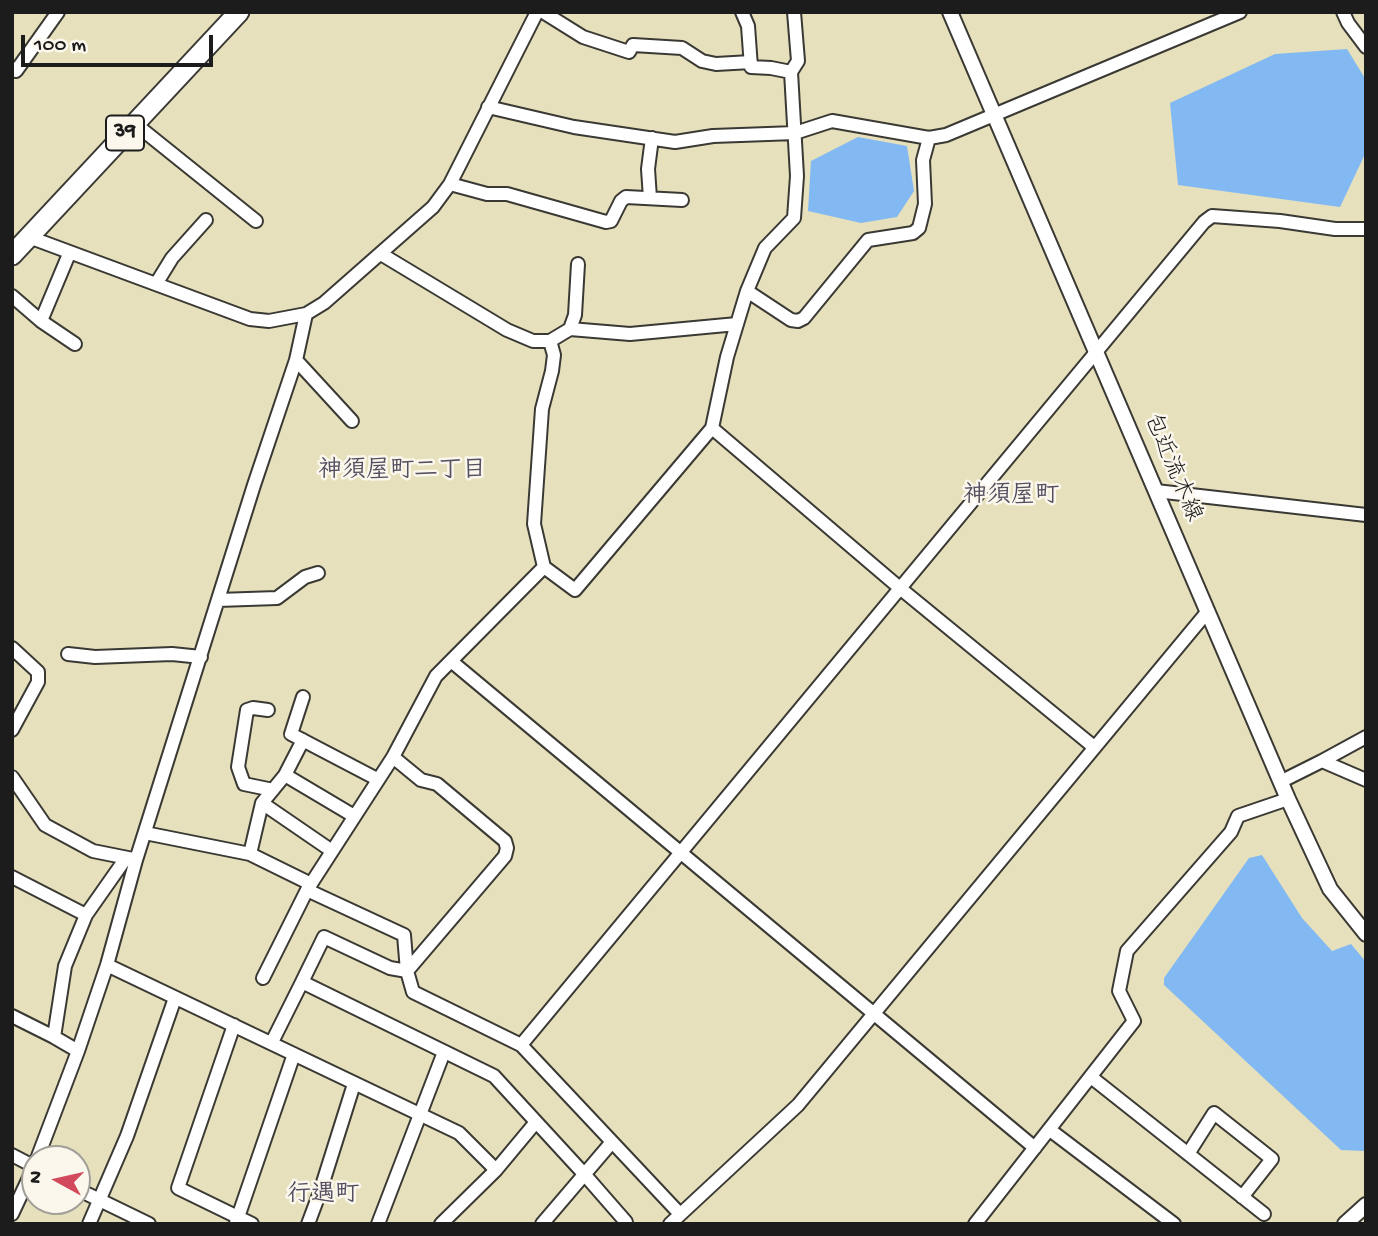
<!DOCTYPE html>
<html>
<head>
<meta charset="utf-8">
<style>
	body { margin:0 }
	#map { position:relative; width:1378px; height:1236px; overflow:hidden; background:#e6e0bc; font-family:"Gochi Hand",sans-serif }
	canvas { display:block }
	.frame { position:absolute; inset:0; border:14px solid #1c1c1c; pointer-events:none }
	.north { position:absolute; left:21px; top:1145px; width:70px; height:70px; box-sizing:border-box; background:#fbf7ec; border:2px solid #a29f99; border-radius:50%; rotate:278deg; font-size:19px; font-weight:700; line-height:28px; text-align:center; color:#1c1c1c }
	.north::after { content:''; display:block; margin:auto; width:24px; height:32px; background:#d1495b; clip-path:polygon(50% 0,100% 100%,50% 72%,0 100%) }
	.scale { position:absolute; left:21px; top:35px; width:192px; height:32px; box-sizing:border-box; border:4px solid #1c1c1c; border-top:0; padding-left:9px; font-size:21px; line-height:24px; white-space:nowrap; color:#1c1c1c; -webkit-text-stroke:5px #fbf7ec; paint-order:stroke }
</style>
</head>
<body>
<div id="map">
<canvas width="1378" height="1236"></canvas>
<div class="frame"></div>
<div class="north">N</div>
<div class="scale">100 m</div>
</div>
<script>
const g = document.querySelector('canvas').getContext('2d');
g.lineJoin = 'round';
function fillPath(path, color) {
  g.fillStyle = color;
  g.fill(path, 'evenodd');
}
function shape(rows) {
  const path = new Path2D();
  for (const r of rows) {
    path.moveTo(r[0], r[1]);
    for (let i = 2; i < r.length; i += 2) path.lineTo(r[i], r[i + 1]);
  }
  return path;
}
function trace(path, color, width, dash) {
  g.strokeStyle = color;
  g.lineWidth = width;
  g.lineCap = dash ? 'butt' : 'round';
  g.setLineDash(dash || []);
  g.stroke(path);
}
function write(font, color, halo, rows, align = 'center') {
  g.font = font + ' "Gochi Hand","Klee One",sans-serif';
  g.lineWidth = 5;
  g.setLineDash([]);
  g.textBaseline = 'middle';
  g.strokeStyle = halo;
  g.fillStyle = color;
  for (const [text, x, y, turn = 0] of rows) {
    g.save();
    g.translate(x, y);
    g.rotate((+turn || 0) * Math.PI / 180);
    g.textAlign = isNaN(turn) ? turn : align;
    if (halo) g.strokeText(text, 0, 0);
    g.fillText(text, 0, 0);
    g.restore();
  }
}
fillPath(shape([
	[1347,49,1366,80,1366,152,1340,207,1178,185,1170,103,1275,54],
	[858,137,907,146,914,191,897,217,861,223,808,211,811,161],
	[1262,855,1302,918,1332,951,1351,944,1366,962,1366,1146,1364,1151,1341,1150,1164,985,1164,978,1249,858]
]), '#82b9f2');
const minor = shape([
	[543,12,583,37,629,52,633,45,682,48,702,61,716,64,751,62],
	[742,12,748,26,751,67,771,68,791,72],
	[1343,12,1348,23,1366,47],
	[12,68,16,71,58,12],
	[488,107,574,127,675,142,713,136,795,133,832,121,929,138,946,135,1240,12],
	[134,123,256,221],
	[450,184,487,194,507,194,606,222,611,221,621,201,626,197,682,200],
	[650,198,648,169,652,138],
	[29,237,250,319,269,321,306,314,324,303,433,207,450,184,537,12],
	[381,254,507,330,533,341,550,341,570,329,630,334,737,324],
	[156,284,172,258,206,220],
	[747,291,791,320,798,321,804,318,868,240,913,233,919,228,925,204,923,160,929,138],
	[12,296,41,321,75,344],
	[41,321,69,254],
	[570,329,575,315,578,264],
	[296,360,352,421],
	[712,428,901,589,1094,747],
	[1156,491,1366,515],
	[544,567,534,524,542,409,552,371,554,355,550,341],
	[218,600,277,598,305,577,318,573],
	[12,648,38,672,38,682,12,730],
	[68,654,95,657,172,654,201,657],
	[451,661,1035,1148],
	[303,697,291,734,377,779],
	[268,710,253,708,247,710,238,767,244,784,273,790],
	[1366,737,1322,761,1366,780],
	[285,775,354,816],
	[12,777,45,825,93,851,133,859],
	[1282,781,1322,761],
	[262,803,332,851],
	[145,833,250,854,311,884],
	[250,854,262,803,285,775,303,740],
	[12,877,86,915],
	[307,890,404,935,407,971,413,992,521,1045,679,1213],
	[107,965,459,1133,496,1170],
	[263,978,307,890,393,757,436,676,544,567,575,590,712,428,727,357,747,291,765,248,794,218,797,176,791,72,798,61,794,12],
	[302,982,324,937,390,968,407,971,505,856,507,848,505,841,437,784,421,780,393,757],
	[12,1016,54,1037],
	[234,1025,178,1188,252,1224],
	[272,1042,302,982,494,1076,585,1175,626,1222,624,1224],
	[521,1045,1204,222,1212,216,1280,221,1335,229,1366,229],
	[78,1051,54,1037,65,966,86,915,126,858],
	[1091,1077,1264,1214],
	[1050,1130,1174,1224],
	[1188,1154,1214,1113,1272,1159,1242,1197],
	[12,1155,35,1167],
	[37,1159,78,1051,107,965,136,860,254,485,296,360,306,314],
	[77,1189,149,1224],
	[12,1214,35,1165],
	[236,1223,294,1054],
	[89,1224,127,1136,175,998],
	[308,1224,320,1192,354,1084],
	[378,1224,444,1052],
	[441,1224,496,1170,536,1122],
	[542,1224,612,1142],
	[670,1224,798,1105,1208,611],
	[975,1224,1134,1021,1119,991,1127,951,1231,832,1238,816,1288,799]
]);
const tertiary = shape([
	[950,12,1288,799,1330,889,1366,934],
	[1345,1224,1366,1205]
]);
const primary = shape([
	[12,255,239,12]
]);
trace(minor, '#3a3934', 16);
trace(tertiary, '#3a3934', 18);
trace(primary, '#3a3934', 23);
trace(minor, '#fff', 12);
trace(tertiary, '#fff', 14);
trace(primary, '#fff', 19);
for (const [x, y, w] of [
	[125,133,38]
]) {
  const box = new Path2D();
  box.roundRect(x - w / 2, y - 17.5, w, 35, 5);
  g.fillStyle = '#fbf7ec';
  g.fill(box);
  trace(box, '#1c1c1c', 2);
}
write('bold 21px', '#1c1c1c', null, [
	["39",125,133]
]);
write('23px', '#1c1c1c', '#fbf7ec', [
	["包近流木線",1171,468,67]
]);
write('bold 24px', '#534e60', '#fbf7ec', [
	["神須屋町二丁目",402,472],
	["神須屋町",1011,497],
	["行遇町",323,1196]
]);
</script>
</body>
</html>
